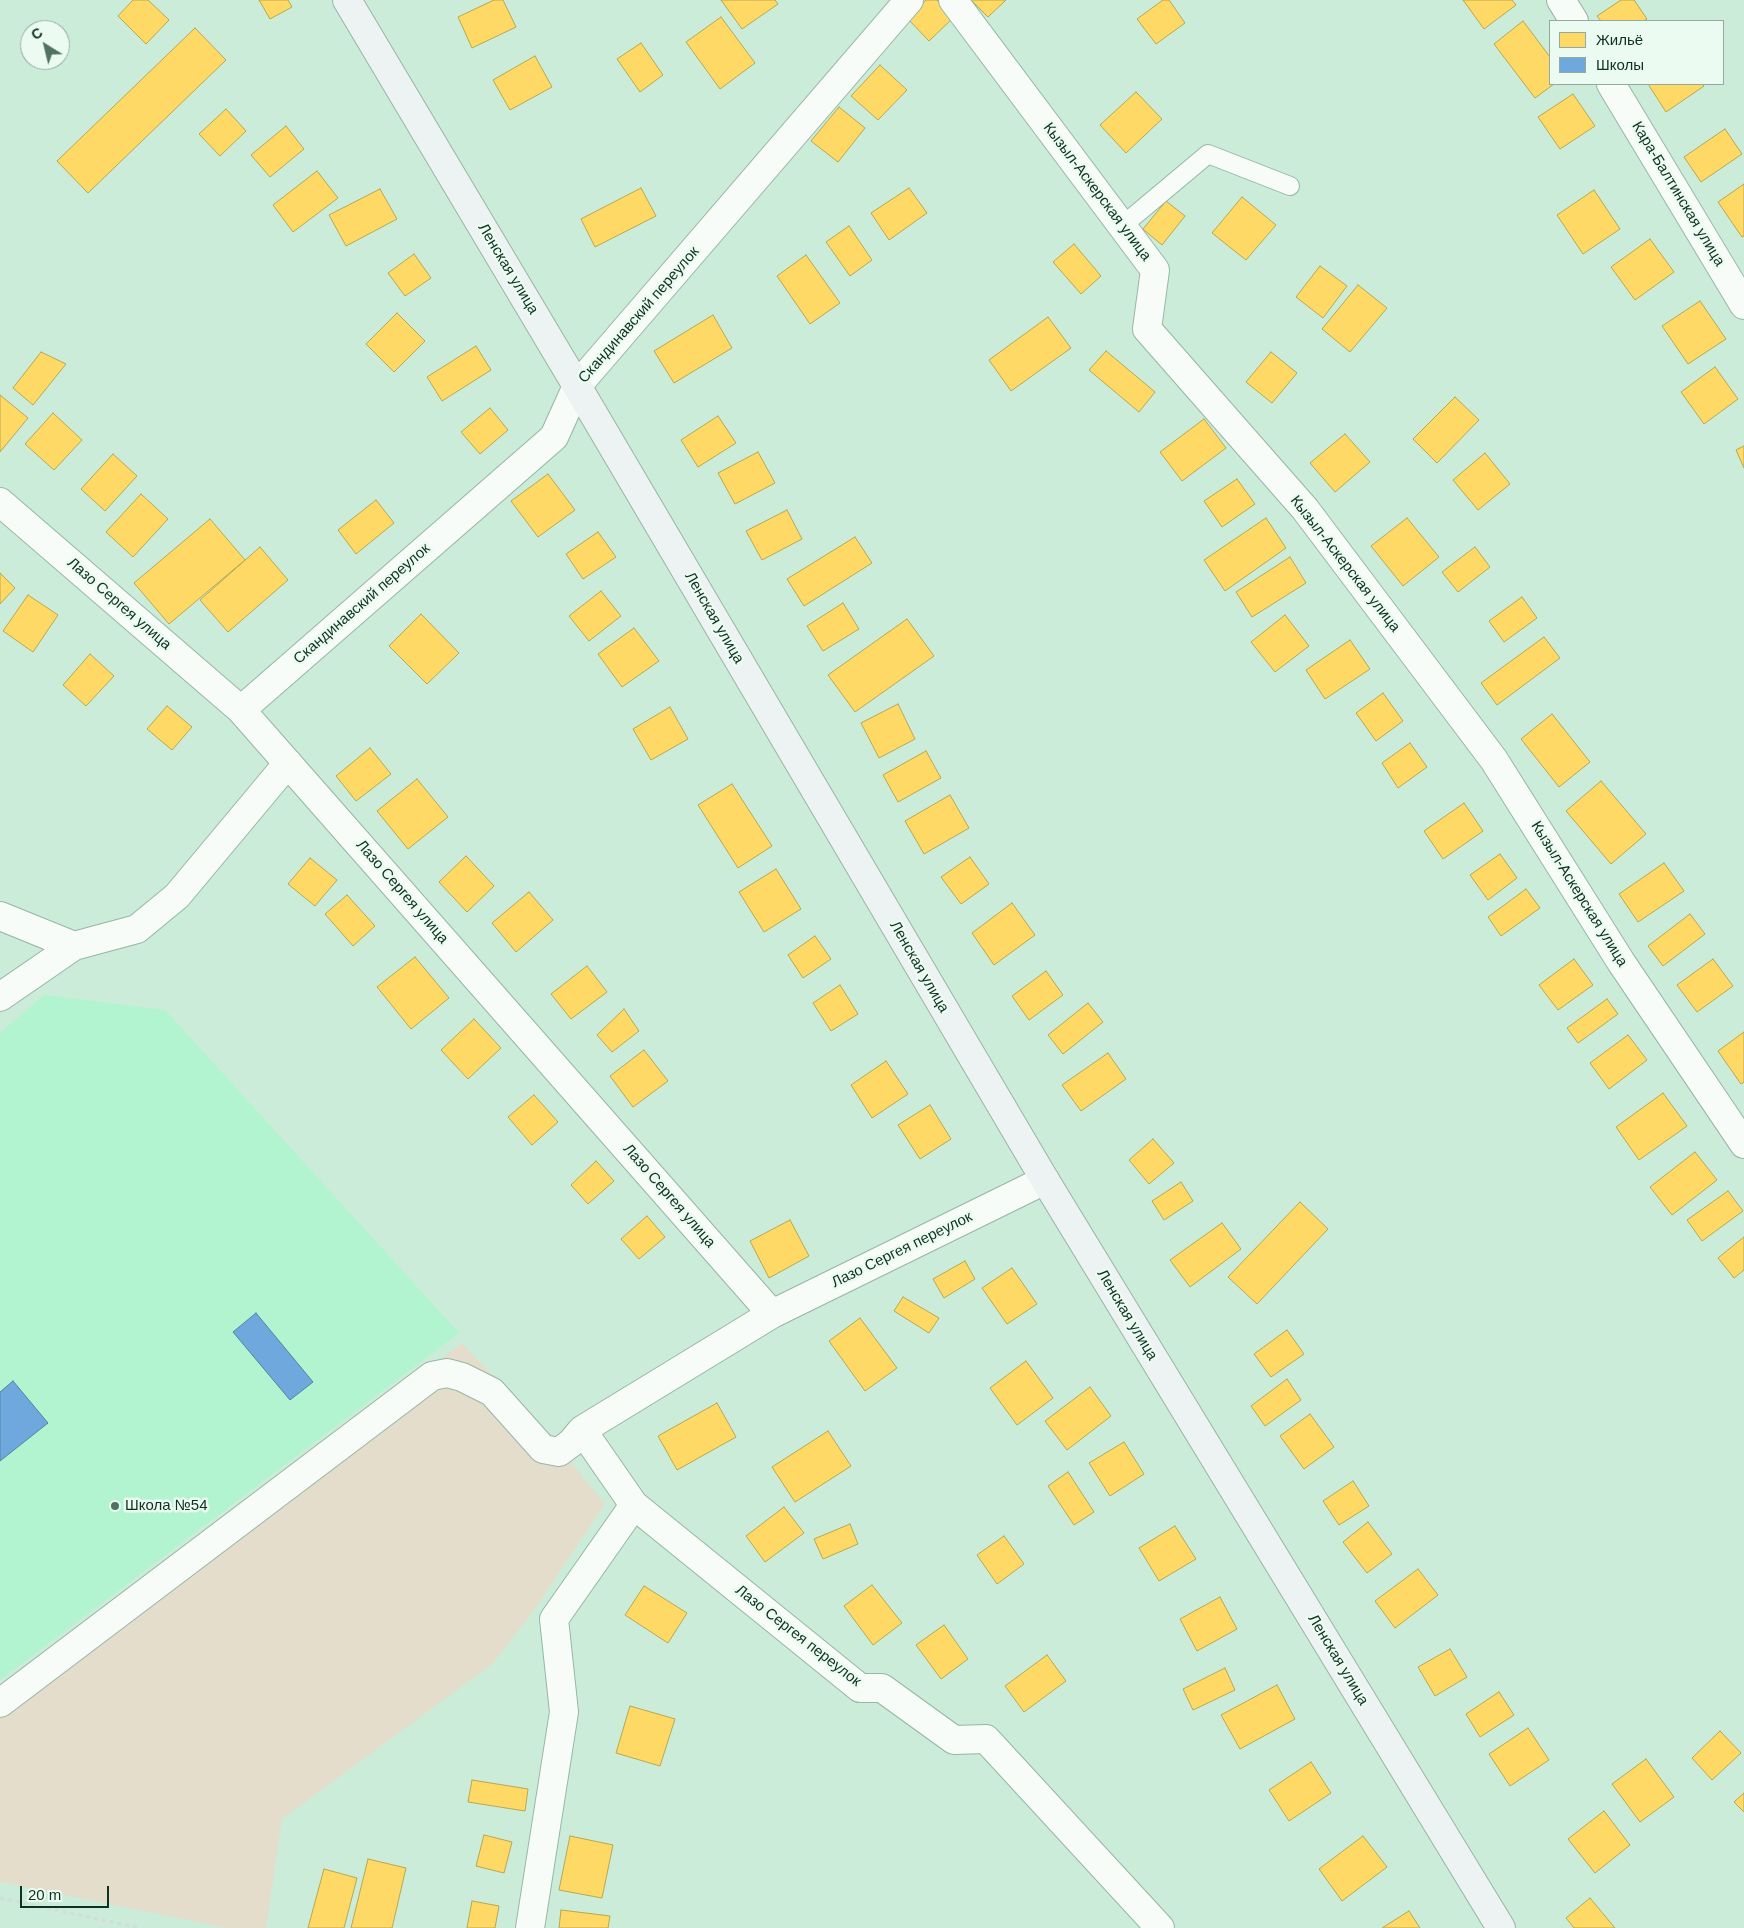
<!DOCTYPE html>
<meta charset="utf-8">
<style>
body{margin:0}
#map{position:relative;width:1744px;height:1928px;overflow:hidden;background:#caecd8;font-family:Arial,sans-serif}
canvas{display:block}
.legend{position:absolute;left:1549px;top:20px;width:175px;height:65px;box-sizing:border-box;background:#ecfbf2;border:1px solid #93aa9e;margin:0;padding:6px 9px;list-style:none;font-size:15px;color:#0e3120}
.legend li{display:flex;align-items:center;gap:10px;height:25px}
.legend b{width:25px;border:1px solid #93aa9e}
.north{position:absolute;left:20px;top:20px;width:50px;height:50px;box-sizing:border-box;background:#ecfbf2;border:1px solid #93aa9e;border-radius:50%;rotate:324deg;font-size:14px;font-weight:700;line-height:20px;text-align:center;color:#0e3120}
.north::after{content:'';display:block;margin:auto;width:18px;height:22px;background:#507260;clip-path:polygon(50% 0,100% 100%,50% 72%,0 100%)}
.scale{position:absolute;left:20px;top:1886px;width:89px;height:22px;box-sizing:border-box;border:2px solid #0e3120;border-top:0;padding-left:6px;font-size:15px;line-height:18px;white-space:nowrap;color:#0e3120;-webkit-text-stroke:4px #ecfbf2;paint-order:stroke}
</style>
<div id="map">
<canvas width="1744" height="1928"></canvas>
<ul class="legend">
<li><b style="height:14px;background:#ffd966"></b>Жильё</li>
<li><b style="height:14px;background:#6fa8dc"></b>Школы</li>
</ul>
<div class="north">С</div>
<div class="scale">20 m</div>
</div>
<script>
const context = document.querySelector('canvas').getContext('2d');
context.lineJoin = 'round';
function fillPath(path, color) { context.fillStyle = color; context.fill(path, 'evenodd'); }
const shape = rows => new Path2D(rows.map(r => 'M' + r).join(''));
function strokePath(path, color, width, dash) { context.strokeStyle = color; context.lineWidth = width; context.lineCap = dash ? 'butt' : 'round'; context.setLineDash(dash || []); context.stroke(path); }
function label(font, color, halo, rows, align = 'center') {
  context.font = font + ' Arial,sans-serif'; context.lineWidth = 5; context.setLineDash([]); context.textBaseline = 'middle'; context.strokeStyle = halo; context.fillStyle = color; for (const [text, x, y, turn = 0] of rows) {
    context.save(); context.translate(x, y); context.rotate((+turn || 0) * Math.PI / 180); context.textAlign = isNaN(turn) ? turn : align; if (halo) context.strokeText(text, 0, 0); context.fillText(text, 0, 0); context.restore();
  }
}
const built = shape([
 [44,995,165,1010,459,1333,0,1680,0,1033]
]);
const green = shape([
 [462,1343,543,1428,605,1504,535,1609,492,1664,282,1819,266,1928,227,1928,0,1882,0,1692]
]);
const homes = shape([
 [133,0,148,0,169,20,146,44,118,16,133,0],
 [259,0,288,0,292,7,270,19,259,0],
 [494,0,503,0,516,27,472,48,458,17,494,0],
 [721,0,775,0,778,4,742,29,721,0],
 [926,0,937,0,954,17,929,41,907,18,926,0],
 [971,0,1006,0,988,17,971,0],
 [1163,0,1169,0,1185,23,1156,44,1137,19,1163,0],
 [1463,0,1512,0,1516,5,1484,29,1463,0],
 [1621,0,1634,0,1647,19,1643,21,1601,21,1597,16,1621,0],
 [721,17,755,63,720,89,686,42,721,17],
 [1523,21,1550,57,1550,84,1554,84,1535,98,1494,44,1523,21],
 [195,28,226,60,88,193,57,161,195,28],
 [641,43,663,75,640,92,617,59,641,43],
 [535,56,552,87,510,110,493,80,535,56],
 [880,65,907,90,878,120,851,96,880,65],
 [1648,84,1702,84,1704,86,1666,112,1648,84],
 [1136,92,1162,119,1126,153,1100,125,1136,92],
 [1573,94,1595,126,1560,149,1538,117,1573,94],
 [839,107,865,128,838,162,811,141,839,107],
 [226,109,246,131,220,156,199,134,226,109],
 [286,126,304,149,270,177,251,155,286,126],
 [1725,129,1742,154,1701,182,1684,157,1725,129],
 [317,171,338,198,293,232,273,205,317,171],
 [1744,184,1744,236,1742,237,1718,202,1744,184],
 [641,188,656,216,595,247,581,219,641,188],
 [909,188,927,213,889,240,871,213,909,188],
 [380,189,397,219,346,246,329,215,380,189],
 [1594,190,1620,229,1583,254,1557,215,1594,190],
 [1242,197,1276,225,1246,260,1212,233,1242,197],
 [1166,201,1185,216,1162,245,1143,229,1166,201],
 [849,226,872,260,850,276,826,242,849,226],
 [1650,239,1674,272,1635,300,1611,267,1650,239],
 [1074,244,1101,276,1081,294,1053,262,1074,244],
 [414,254,431,278,405,296,388,273,414,254],
 [806,255,840,303,810,324,777,276,806,255],
 [1320,266,1347,286,1323,318,1296,297,1320,266],
 [1358,285,1387,308,1350,352,1322,329,1358,285],
 [1700,301,1726,339,1688,364,1662,326,1700,301],
 [397,313,425,341,394,372,366,344,397,313],
 [713,315,732,348,674,383,654,351,713,315],
 [1048,317,1071,348,1011,391,989,360,1048,317],
 [476,346,491,370,442,401,427,377,476,346],
 [1106,351,1155,392,1139,412,1089,370,1106,351],
 [41,352,66,364,33,405,13,388,41,352],
 [1271,352,1297,373,1272,403,1246,382,1271,352],
 [1715,367,1738,399,1704,424,1681,392,1715,367],
 [0,395,28,418,0,452,0,395],
 [1455,397,1479,420,1437,463,1413,439,1455,397],
 [490,408,508,430,480,454,461,432,490,408],
 [53,413,82,440,54,470,25,444,53,413],
 [718,416,736,443,698,467,681,440,718,416],
 [1204,419,1226,448,1182,481,1160,452,1204,419],
 [1345,434,1370,462,1335,492,1310,463,1345,434],
 [1744,446,1744,468,1736,450,1744,446],
 [758,452,775,483,735,504,718,473,758,452],
 [1485,453,1510,484,1478,510,1453,480,1485,453],
 [113,454,137,476,105,511,81,489,113,454],
 [548,474,575,510,538,537,511,501,548,474],
 [1237,479,1255,504,1222,527,1204,501,1237,479],
 [141,494,168,519,133,557,106,532,141,494],
 [376,500,394,523,356,554,338,530,376,500],
 [787,510,802,539,762,560,746,531,787,510],
 [1266,518,1286,548,1225,591,1204,560,1266,518],
 [1407,518,1439,557,1403,586,1371,546,1407,518],
 [210,519,245,560,169,624,134,583,210,519],
 [598,532,616,557,583,579,566,554,598,532],
 [855,537,872,563,804,606,787,579,855,537],
 [260,547,288,580,228,632,200,600,260,547],
 [1475,547,1490,567,1458,592,1442,572,1475,547],
 [1290,557,1306,583,1252,617,1236,592,1290,557],
 [0,573,15,588,0,604,0,573],
 [601,591,621,616,589,641,569,616,601,591],
 [28,595,58,615,33,652,3,631,28,595],
 [1522,597,1537,618,1504,642,1489,621,1522,597],
 [843,603,859,629,823,651,807,626,843,603],
 [421,614,459,653,427,684,389,646,421,614],
 [1285,615,1309,646,1275,672,1251,642,1285,615],
 [907,619,934,656,855,712,828,675,907,619],
 [634,628,659,661,622,687,598,654,634,628],
 [1544,637,1560,658,1497,705,1481,683,1544,637],
 [1350,640,1370,669,1325,699,1306,670,1350,640],
 [90,654,114,676,86,706,63,685,90,654],
 [1383,693,1403,721,1376,741,1356,713,1383,693],
 [898,704,915,739,879,758,861,723,898,704],
 [167,706,192,727,172,750,147,729,167,706],
 [670,707,688,739,651,760,633,729,670,707],
 [1552,714,1590,762,1559,787,1521,739,1552,714],
 [1410,743,1427,767,1398,788,1382,763,1410,743],
 [370,748,391,774,356,801,336,776,370,748],
 [926,751,941,778,898,802,883,775,926,751],
 [417,779,448,817,408,849,377,811,417,779],
 [1601,781,1646,834,1611,864,1566,811,1601,781],
 [732,784,772,846,738,868,698,805,732,784],
 [950,795,969,828,924,854,905,821,950,795],
 [1464,803,1483,831,1443,859,1424,831,1464,803],
 [1500,854,1517,878,1488,900,1470,875,1500,854],
 [466,856,494,886,467,912,439,882,466,856],
 [970,857,989,884,961,904,941,877,970,857],
 [310,858,337,880,315,906,288,884,310,858],
 [1664,863,1684,891,1638,922,1619,894,1664,863],
 [776,869,801,909,764,932,739,892,776,869],
 [1526,889,1540,908,1501,936,1488,917,1526,889],
 [529,892,553,920,516,952,492,923,529,892],
 [347,895,375,926,353,946,325,914,347,895],
 [1012,903,1035,935,994,965,972,933,1012,903],
 [1690,914,1705,934,1663,966,1648,946,1690,914],
 [815,936,831,959,803,978,788,955,815,936],
 [415,957,449,998,411,1029,377,987,415,957],
 [1574,959,1593,985,1558,1010,1539,985,1574,959],
 [1713,959,1733,986,1697,1012,1677,985,1713,959],
 [587,966,607,992,571,1019,551,994,587,966],
 [1046,971,1063,995,1029,1020,1012,996,1046,971],
 [840,985,858,1014,831,1031,813,1003,840,985],
 [1607,999,1618,1014,1578,1043,1567,1028,1607,999],
 [1088,1003,1103,1022,1063,1054,1048,1035,1088,1003],
 [624,1009,639,1031,612,1052,597,1035,624,1009],
 [474,1019,501,1048,468,1079,441,1050,474,1019],
 [1744,1032,1744,1082,1741,1084,1718,1051,1744,1032],
 [1628,1035,1647,1060,1609,1089,1590,1063,1628,1035],
 [644,1050,668,1081,633,1107,610,1076,644,1050],
 [1108,1053,1126,1079,1081,1111,1062,1085,1108,1053],
 [886,1061,908,1094,872,1118,851,1085,886,1061],
 [1663,1093,1687,1126,1639,1160,1616,1127,1663,1093],
 [534,1095,558,1122,532,1145,508,1117,534,1095],
 [930,1105,951,1139,920,1159,898,1125,930,1105],
 [1153,1139,1174,1163,1149,1184,1129,1160,1153,1139],
 [1695,1152,1717,1180,1672,1215,1650,1187,1695,1152],
 [596,1161,614,1181,588,1204,571,1185,596,1161],
 [1181,1182,1193,1201,1164,1220,1152,1201,1181,1182],
 [1728,1191,1743,1211,1702,1241,1687,1220,1728,1191],
 [1300,1202,1328,1229,1257,1304,1228,1277,1300,1202],
 [647,1216,665,1237,639,1259,621,1239,647,1216],
 [790,1220,809,1256,769,1278,750,1241,790,1220],
 [1222,1223,1241,1249,1190,1287,1170,1260,1222,1223],
 [1744,1237,1744,1270,1734,1278,1718,1258,1744,1237],
 [965,1261,975,1279,944,1298,933,1279,965,1261],
 [1012,1268,1037,1304,1007,1324,982,1288,1012,1268],
 [903,1297,939,1318,929,1333,894,1311,903,1297],
 [860,1318,897,1368,865,1391,829,1341,860,1318],
 [1287,1330,1304,1354,1271,1377,1254,1354,1287,1330],
 [1026,1361,1053,1398,1017,1425,990,1388,1026,1361],
 [1287,1379,1301,1400,1265,1426,1251,1406,1287,1379],
 [1090,1387,1111,1416,1067,1450,1045,1421,1090,1387],
 [717,1403,736,1437,677,1470,658,1436,717,1403],
 [1310,1414,1334,1447,1304,1469,1280,1436,1310,1414],
 [828,1431,851,1466,795,1502,772,1467,828,1431],
 [1124,1442,1144,1474,1110,1496,1089,1463,1124,1442],
 [1068,1472,1094,1512,1074,1525,1048,1486,1068,1472],
 [1353,1481,1369,1506,1339,1525,1323,1501,1353,1481],
 [784,1507,804,1533,765,1562,746,1536,784,1507],
 [1368,1522,1392,1554,1367,1573,1343,1542,1368,1522],
 [850,1524,858,1544,823,1559,814,1539,850,1524],
 [1175,1526,1196,1559,1159,1581,1139,1548,1175,1526],
 [1004,1536,1024,1564,997,1584,977,1555,1004,1536],
 [1418,1569,1438,1595,1395,1628,1375,1601,1418,1569],
 [872,1585,902,1623,873,1645,844,1606,872,1585],
 [644,1586,687,1613,668,1643,625,1615,644,1586],
 [1220,1597,1237,1629,1197,1651,1180,1619,1220,1597],
 [944,1625,968,1659,941,1679,916,1645,944,1625],
 [1450,1649,1467,1677,1435,1696,1418,1667,1450,1649],
 [1047,1655,1066,1681,1024,1712,1005,1686,1047,1655],
 [1225,1668,1235,1690,1193,1710,1183,1689,1225,1668],
 [1277,1685,1295,1719,1240,1749,1221,1715,1277,1685],
 [1499,1692,1514,1715,1480,1737,1466,1714,1499,1692],
 [630,1706,675,1719,660,1766,616,1753,630,1706],
 [1528,1728,1549,1760,1510,1786,1489,1754,1528,1728],
 [1720,1731,1741,1753,1712,1780,1692,1758,1720,1731],
 [1646,1759,1674,1797,1640,1822,1612,1784,1646,1759],
 [1311,1762,1331,1793,1289,1821,1269,1790,1311,1762],
 [472,1780,528,1789,525,1811,468,1802,472,1780],
 [1744,1793,1744,1812,1734,1802,1744,1793],
 [1604,1811,1630,1845,1595,1873,1568,1839,1604,1811],
 [484,1835,512,1842,504,1873,476,1866,484,1835],
 [570,1836,613,1845,602,1898,559,1890,570,1836],
 [1363,1836,1387,1867,1342,1901,1319,1869,1363,1836],
 [368,1859,406,1868,392,1928,351,1928,368,1859],
 [324,1869,357,1878,344,1928,308,1928,324,1869],
 [1590,1898,1615,1928,1574,1928,1566,1918,1590,1898],
 [472,1901,499,1906,495,1928,467,1928,472,1901],
 [561,1910,610,1916,608,1928,559,1928,561,1910],
 [1409,1911,1420,1928,1382,1928,1409,1911]
]);
const schools = shape([
 [256,1313,313,1382,290,1400,233,1332,256,1313],
 [13,1381,48,1423,0,1461,0,1392,13,1381]
]);
const path = shape([
 [0,1898,140,1928]
]);
const service = shape([
 [1122,226,1208,154,1290,186]
]);
const minor = shape([
 [953,0,1155,270,1147,329,1305,509,1494,760,1621,962,1744,1144],
 [1561,0,1574,21],
 [1611,84,1744,305],
 [0,502,241,710,772,1314],
 [241,710,554,437,577,386,909,0],
 [0,916,74,946,137,929,177,896,288,763],
 [0,997,74,946],
 [1045,1180,772,1314,582,1430,634,1505,860,1688,882,1688,954,1740,986,1739,1160,1928],
 [0,1703,432,1376,447,1373,462,1377,492,1392,543,1449,559,1452,571,1443,582,1430],
 [530,1928,564,1712,554,1619,634,1505]
]);
const secondary = shape([
 [347,0,577,386,1045,1180,1501,1928]
]);
const markers = [
 [115,1506,5,"#507260"]
];
const streetNames = [
 ["Кызыл-Аскерская улица",1097,192,53],
 ["Кара-Балтинская улица",1678,194,59],
 ["Ленская улица",508,269,59],
 ["Скандинавский переулок",639,315,-49],
 ["Кызыл-Аскерская улица",1345,564,52],
 ["Лазо Сергея улица",119,604,41],
 ["Скандинавский переулок",362,604,-41],
 ["Ленская улица",714,618,60],
 ["Лазо Сергея улица",402,892,49],
 ["Кызыл-Аскерская улица",1579,894,58],
 ["Ленская улица",919,967,60],
 ["Лазо Сергея улица",669,1196,49],
 ["Лазо Сергея переулок",902,1250,-26],
 ["Ленская улица",1127,1315,59],
 ["Лазо Сергея переулок",798,1636,38],
 ["Ленская улица",1338,1660,59]
];
const poiNames = [
 ["Школа №54",125,1506]
];
fillPath(built, '#b2f4cf');
fillPath(green, '#e4ddcc');
fillPath(homes, '#ffd966');
strokePath(homes, '#b7a751', 1);
fillPath(schools, '#6fa8dc');
strokePath(schools, '#5284a4', 1);
strokePath(service, '#97b6a4', 20);
strokePath(minor, '#97b6a4', 30);
strokePath(secondary, '#97b6a4', 30);
strokePath(path, '#d2ddd6', 3, [4, 4]);
strokePath(service, '#f7fcf9', 18);
strokePath(minor, '#f7fcf9', 28);
strokePath(secondary, '#edf2f2', 28);
for (const [x, y, r, color] of markers) { const dot = new Path2D(); dot.arc(x, y, r, 0, 2 * Math.PI); context.fillStyle = color; context.fill(dot); strokePath(dot, '#ecfbf2', 2); }
label('15px', '#0e3120', '#ecfbf2', streetNames);
label('15px', '#0e3120', '#ecfbf2', poiNames, 'left');
</script>
